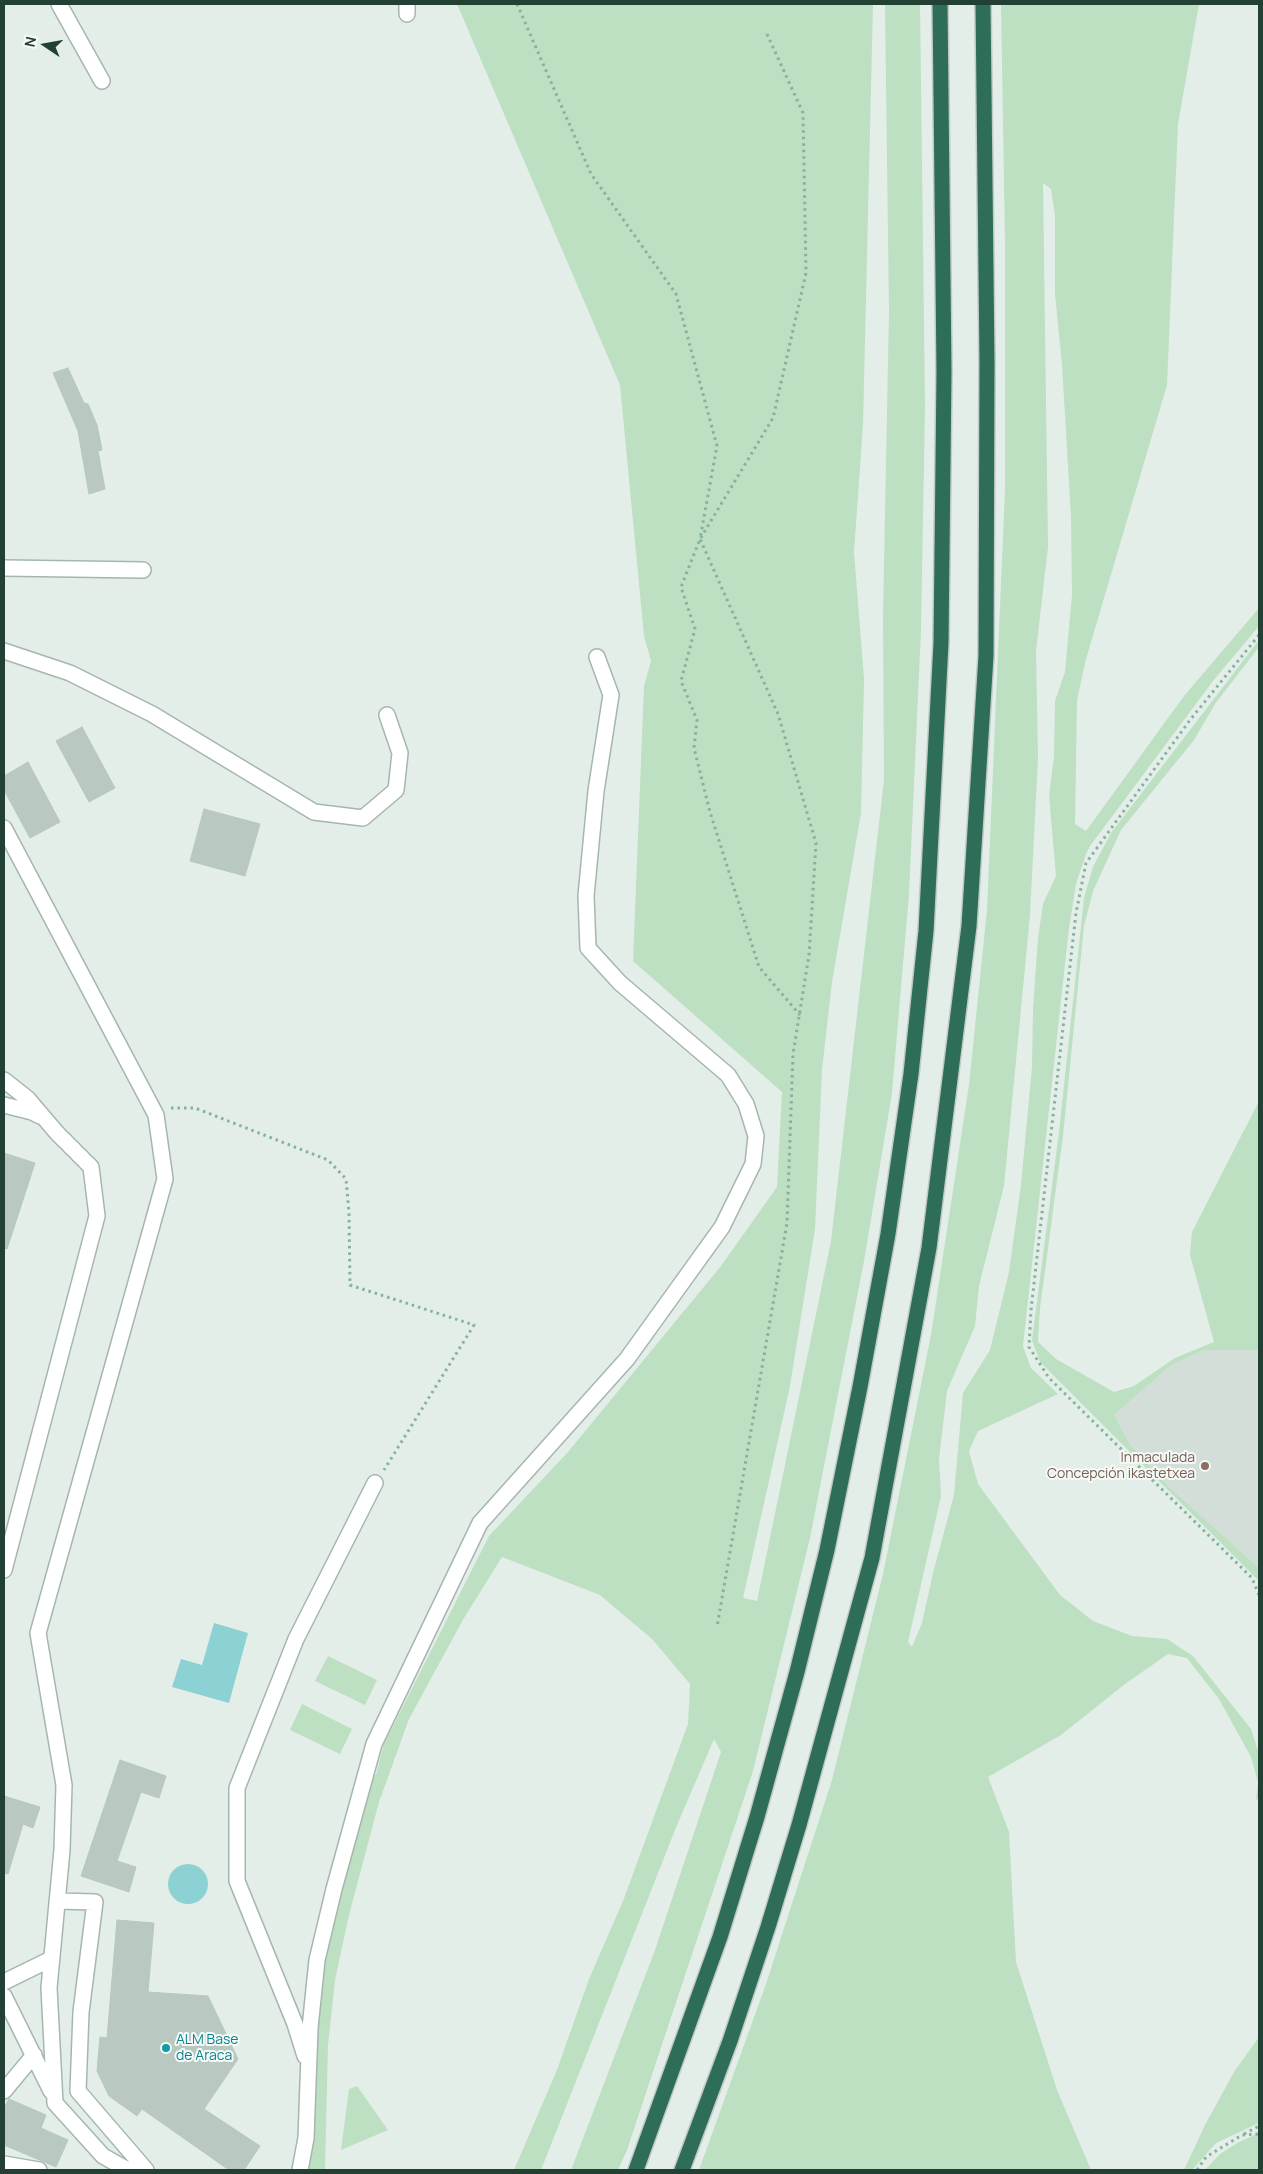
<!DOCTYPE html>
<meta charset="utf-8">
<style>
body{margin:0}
#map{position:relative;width:1263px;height:2174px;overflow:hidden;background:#e4eee8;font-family:Manrope,sans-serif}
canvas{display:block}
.frame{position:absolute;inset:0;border:5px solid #234035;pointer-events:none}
.north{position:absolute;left:20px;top:20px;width:50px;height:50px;-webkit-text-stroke:4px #f5faf7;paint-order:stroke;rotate:282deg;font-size:14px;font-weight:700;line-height:20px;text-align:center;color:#234035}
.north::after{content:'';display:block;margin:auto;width:18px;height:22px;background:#234035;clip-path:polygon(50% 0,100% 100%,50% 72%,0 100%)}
</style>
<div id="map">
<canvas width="1263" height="2174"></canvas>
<div class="frame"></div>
<div class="north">N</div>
</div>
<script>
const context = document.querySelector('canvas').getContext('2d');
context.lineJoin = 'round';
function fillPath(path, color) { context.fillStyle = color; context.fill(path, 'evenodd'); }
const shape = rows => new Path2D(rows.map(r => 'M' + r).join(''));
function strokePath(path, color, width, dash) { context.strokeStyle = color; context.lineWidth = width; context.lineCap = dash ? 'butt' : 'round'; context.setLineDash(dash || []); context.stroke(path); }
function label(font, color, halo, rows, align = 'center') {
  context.font = font + ' Manrope,sans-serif'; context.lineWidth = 4; context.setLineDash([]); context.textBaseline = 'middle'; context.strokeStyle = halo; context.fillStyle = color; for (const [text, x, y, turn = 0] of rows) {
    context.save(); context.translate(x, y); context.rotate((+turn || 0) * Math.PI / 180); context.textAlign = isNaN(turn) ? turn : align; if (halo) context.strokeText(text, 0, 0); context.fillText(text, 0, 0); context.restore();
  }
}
const built = shape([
 [1204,1350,1259,1350,1259,1568,1169,1487,1131,1446,1114,1415,1171,1365]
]);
const green = shape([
 [457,4,873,4,863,425,854,552,864,679,861,813,832,982,822,1070,815,1229,790,1386,743,1598,757,1601,831,1241,884,780,883,616,889,312,885,4,920,4,925,406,921,630,909,894,892,1093,864,1261,810,1538,753,1771,627,2150,618,2170,571,2170,655,1950,721,1752,714,1739,677,1825,541,2170,514,2170,557,2070,589,1979,623,1901,688,1724,690,1684,652,1639,600,1595,502,1557,464,1618,409,1719,379,1802,349,1915,335,1980,328,2045,325,2170,308,2170,317,2002,325,1941,369,1775,376,1775,384,1744,489,1536,568,1452,721,1266,777,1187,782,1092,633,961,644,686,651,661,644,636,620,385],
 [1001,4,1199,4,1178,124,1167,385,1086,659,1077,700,1075,824,1086,831,1184,696,1259,608,1259,626,1213,681,1090,846,1086,854,1076,884,1069,928,1023,1346,1031,1368,1058,1394,978,1431,969,1451,978,1484,1060,1595,1093,1621,1132,1636,1167,1639,1193,1656,1251,1729,1259,1754,1259,1798,1256,1800,1258,1782,1251,1757,1219,1699,1187,1658,1168,1654,1125,1684,1061,1735,988,1777,1009,1832,1016,1962,1057,2090,1091,2170,699,2170,766,1984,832,1780,883,1574,931,1335,969,1085,987,910,1005,490,1005,241],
 [1043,183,1051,189,1055,216,1055,294,1062,365,1071,516,1072,595,1065,672,1055,701,1054,756,1049,796,1056,876,1043,904,1038,938,1033,1009,1032,1067,1021,1185,1009,1272,990,1350,963,1393,954,1495,933,1573,922,1623,912,1647,908,1642,941,1496,939,1459,947,1391,975,1326,979,1286,1004,1186,1030,915,1038,758,1036,651,1048,547],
 [1259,640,1259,647,1215,704,1194,740,1121,830,1093,891,1084,926,1063,1136,1040,1308,1038,1342,1056,1359,1114,1392,1134,1386,1175,1358,1214,1342,1190,1255,1192,1232,1259,1101,1259,1350,1204,1350,1171,1365,1114,1415,1131,1446,1169,1487,1259,1568,1259,1581,1040,1362,1032,1340,1059,1132,1084,898,1093,867,1111,833],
 [328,1656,377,1680,365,1705,315,1681],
 [302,1704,352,1729,340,1754,290,1730],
 [1259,2037,1259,2123,1216,2143,1192,2170,1184,2170,1205,2125,1234,2072],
 [357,2086,388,2130,341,2150,349,2089],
 [1259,2133,1259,2170,1205,2170,1220,2154,1239,2142]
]);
const water = shape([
 [214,1623,248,1633,229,1703,172,1687,181,1659,202,1665],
 '168 1884a20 20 0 1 1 40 0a20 20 0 1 1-40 0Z'
]);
const building = shape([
 [68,368,84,403,88,404,97,425,102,450,98,451,105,489,89,494,78,431,53,373,68,368],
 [82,727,115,788,89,802,56,741,82,727],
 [28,762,60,822,30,838,4,790,4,776,28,762],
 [204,809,260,824,245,876,190,861,204,809],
 [4,1153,35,1163,7,1249,4,1248,4,1153],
 [120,1760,166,1776,159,1798,141,1792,117,1861,136,1867,129,1892,81,1876,120,1760],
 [4,1796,40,1807,33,1828,23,1824,8,1874,4,1873,4,1796],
 [117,1920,154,1923,148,1992,208,1996,238,2059,204,2109,260,2146,244,2170,229,2170,142,2109,137,2116,109,2096,97,2071,100,2037,107,2038,117,1920],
 [9,2099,46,2115,41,2128,68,2140,56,2167,4,2145,4,2108,9,2099]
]);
const path = shape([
 [517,4,591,174,676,294,717,446,700,539,778,714,816,843,809,955,793,1054,787,1223,717,1627],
 [767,34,803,113,806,273,773,418,700,539,681,587,695,629,681,681,697,720,694,748,710,812,759,967,800,1015],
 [1259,635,1190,720,1086,863,1076,913,1031,1310,1029,1347,1049,1378,1252,1578,1259,1595],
 [171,1108,195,1108,328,1160,346,1179,349,1213,350,1285,474,1325,384,1470],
 [1244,2134,1259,2126],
 [1197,2170,1206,2157,1242,2135,1259,2134]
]);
const minor = shape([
 [59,4,102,81],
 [407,14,407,4],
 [4,568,143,570],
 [4,651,70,673,152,714,314,812,363,818,396,790,400,753,387,715],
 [4,828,156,1115,165,1179,38,1633,64,1785,62,1850,49,1988,55,2103,103,2156,128,2170],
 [4,1080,28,1099,57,1133,91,1167,97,1216,4,1570],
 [4,1105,32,1112,40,1116],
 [57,1901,95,1902,81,2012,78,2091,146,2170],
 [4,1982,51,1959],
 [4,1996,51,2091],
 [305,2056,295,2024,237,1881,237,1788,296,1639,375,1483],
 [4,2091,34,2055],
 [4,2164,39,2170],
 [300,2170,306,2138,310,2028,317,1960,334,1889,374,1744,480,1523,627,1359,722,1227,753,1164,756,1136,746,1104,728,1075,620,983,588,948,586,896,596,791,611,695,597,657]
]);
const highway = shape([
 [636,2170,720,1937,757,1817,797,1672,827,1550,860,1387,888,1234,911,1074,926,931,941,643,944,372,940,4],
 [682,2170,730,2041,768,1927,799,1825,872,1558,929,1248,969,926,986,656,987,362,983,4]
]);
const markers = [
 [1205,1466,5,"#8d6e63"],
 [166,2048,5,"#0f9aa8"]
];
const educationNames = [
 ["Inmaculada",1195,1458],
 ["Concepción ikastetxea",1195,1474]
];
const cultureNames = [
 ["ALM Base",176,2040],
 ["de Araca",176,2056]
];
fillPath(built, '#d2ded7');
fillPath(green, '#bddfc2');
fillPath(water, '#8cd1d3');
fillPath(building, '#b9c9c1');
strokePath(building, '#b6c8be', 1);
strokePath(minor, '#a6b6af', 18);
strokePath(highway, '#c1cac6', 18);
strokePath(path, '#84b29e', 3, [2.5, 4]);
strokePath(minor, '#fff', 15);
strokePath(highway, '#2e6d58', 15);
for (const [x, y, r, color] of markers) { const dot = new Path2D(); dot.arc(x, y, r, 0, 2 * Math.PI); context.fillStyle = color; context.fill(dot); strokePath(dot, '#f5faf7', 2); }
label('14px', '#785e54', '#f5faf7', educationNames, 'right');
label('14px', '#0d838f', '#f5faf7', cultureNames, 'left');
</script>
